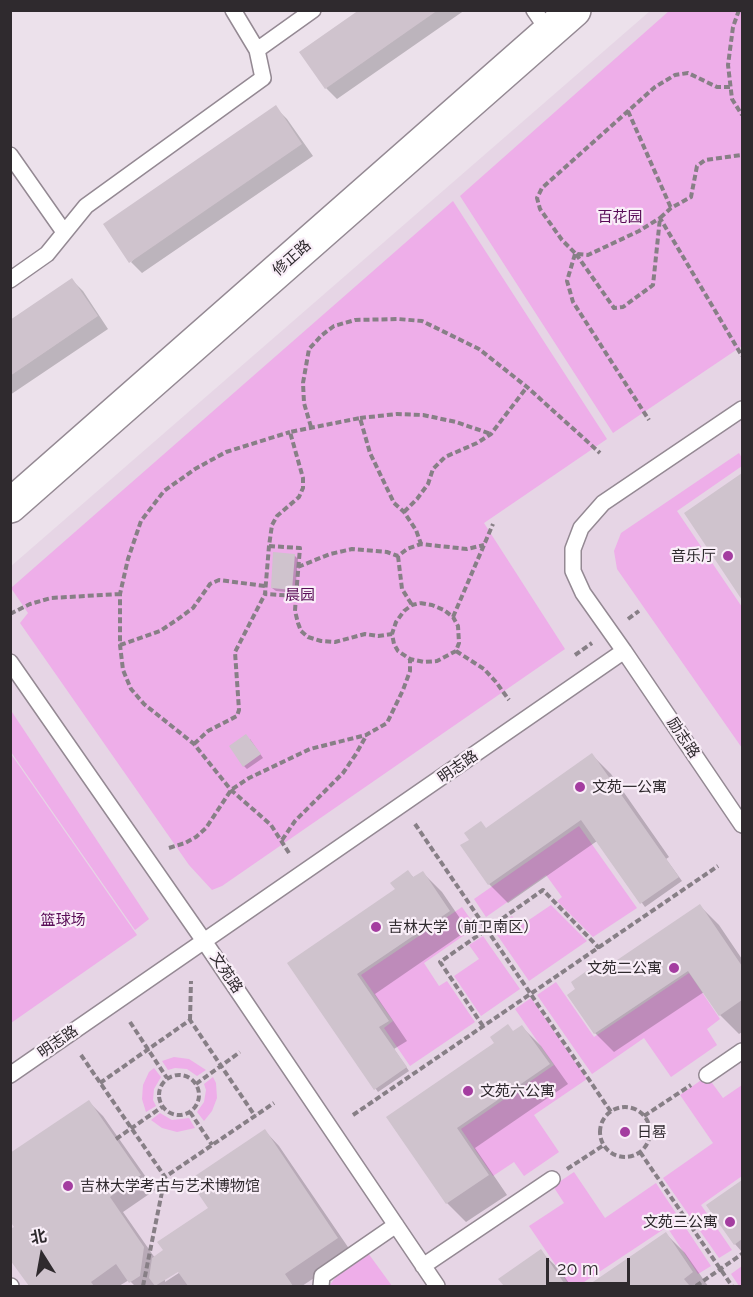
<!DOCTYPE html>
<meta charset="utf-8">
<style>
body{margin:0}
#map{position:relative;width:753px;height:1297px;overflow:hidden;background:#ece1eb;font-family:Raleway,"Noto Sans SC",sans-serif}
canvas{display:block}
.frame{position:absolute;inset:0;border:12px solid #2f2a2e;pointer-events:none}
.north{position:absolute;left:12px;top:1225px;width:60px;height:60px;-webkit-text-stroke:4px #f9eef8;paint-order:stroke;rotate:349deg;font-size:16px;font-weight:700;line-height:24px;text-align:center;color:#2f2a2e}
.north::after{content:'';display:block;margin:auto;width:21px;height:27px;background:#2f2a2e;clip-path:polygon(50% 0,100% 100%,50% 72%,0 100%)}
.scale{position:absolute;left:546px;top:1258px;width:84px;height:27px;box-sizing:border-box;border:3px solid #2f2a2e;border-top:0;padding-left:8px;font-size:18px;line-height:21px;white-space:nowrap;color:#2f2a2e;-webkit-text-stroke:4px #f9eef8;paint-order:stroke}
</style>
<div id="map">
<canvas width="753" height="1297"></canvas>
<div class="frame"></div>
<div class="north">北</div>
<div class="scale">20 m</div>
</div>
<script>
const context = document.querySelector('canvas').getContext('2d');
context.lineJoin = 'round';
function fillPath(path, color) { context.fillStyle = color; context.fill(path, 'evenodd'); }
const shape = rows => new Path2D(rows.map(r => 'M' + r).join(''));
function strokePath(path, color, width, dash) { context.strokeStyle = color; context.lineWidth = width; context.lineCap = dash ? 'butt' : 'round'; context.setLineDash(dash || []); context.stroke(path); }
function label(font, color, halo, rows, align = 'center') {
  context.font = font + ' Raleway,"Noto Sans SC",sans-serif'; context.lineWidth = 4.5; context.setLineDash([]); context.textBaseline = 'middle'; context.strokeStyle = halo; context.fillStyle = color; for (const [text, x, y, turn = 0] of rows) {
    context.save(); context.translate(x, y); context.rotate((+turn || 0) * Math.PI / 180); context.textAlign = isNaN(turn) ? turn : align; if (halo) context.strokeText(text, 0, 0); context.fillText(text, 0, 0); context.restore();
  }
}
const built = shape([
 [650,11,742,11,742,1286,11,1286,10,567]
]);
const green = shape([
 [669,11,742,11,742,346,613,433,460,196],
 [453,201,607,439,484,523,565,649,222,886,212,890,189,865,20,623,28,613,11,588],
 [739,453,742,458,742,466,677,511,742,607,742,748,617,569,614,551,621,533],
 [10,709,149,919,135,930,11,752],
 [11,754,137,935,11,1023],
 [579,826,637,908,593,937,557,901,562,897,546,875,486,917,474,899],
 [551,905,587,941,529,981,493,929,512,916,520,926],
 [462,907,476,927,424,963,439,986,447,981,475,1022,410,1066,384,1028,393,1021,361,975],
 [483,936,520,989,481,1016,454,976,479,959,469,945],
 [689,973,720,1019,707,1029,717,1045,671,1077,644,1038,592,1074,537,995,556,982,594,1037],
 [531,998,587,1079,534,1115,559,1152,524,1176,514,1162,493,1176,461,1129,554,1065,515,1009],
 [174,1057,189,1059,206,1070,197,1076,187,1069,175,1068,168,1070,162,1061],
 [154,1068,161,1077,154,1089,153,1100,156,1106,146,1112,142,1099,143,1085,149,1072],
 [707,1076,723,1098,742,1085,742,1176,701,1205,732,1250,719,1258,663,1178,713,1143,680,1095],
 [213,1077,216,1083,217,1098,212,1111,204,1121,197,1112,204,1102,206,1090,204,1084],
 [160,1113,172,1120,189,1118,195,1128,177,1132,162,1128,151,1120],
 [574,1172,605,1218,656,1183,711,1266,698,1274,667,1227,578,1286,570,1286,529,1226,564,1203,553,1186],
 [368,1253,392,1286,329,1286,338,1274],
 [742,1266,742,1286,739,1286,731,1274]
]);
const shadow = shape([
 [362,10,465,10,337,99,326,88],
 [275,107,287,119,313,156,142,273,131,262],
 [72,280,83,291,108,329,10,395,10,322],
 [742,475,742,595,686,513],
 [294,555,298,559,295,593,276,591,272,588],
 [250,739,263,758,247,769,244,766],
 [592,755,611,774,669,857,666,859,682,881,645,907,597,841,508,903,489,884,486,829],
 [408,872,414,878,423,873,442,892,468,930,375,994,407,1041,394,1049,409,1071,378,1092,289,964,397,889],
 [700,906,719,925,742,959,742,1032,739,1034,720,1015,704,992,614,1052,595,1033,569,995,577,989,588,972,594,978],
 [522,1027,541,1046,568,1084,475,1148,507,1195,466,1222,447,1203,388,1118],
 [89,1102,103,1116,155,1190,123,1212,155,1258,210,1209,265,1131,279,1146,352,1253,302,1286,156,1286,155,1285,154,1286,135,1286,129,1280,119,1286,31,1286,10,1257,16,1227],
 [184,1267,185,1269,165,1282,165,1279],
 [742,1182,742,1252,735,1244,708,1206],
 [666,1234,685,1253,708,1286,589,1286],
 [540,1251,560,1270,571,1286,505,1286,500,1279]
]);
const building = shape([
 [359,10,438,10,325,89,299,52],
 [276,105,302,144,129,263,103,224],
 [72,278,98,316,10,376,10,320],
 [742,473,742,600,684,513],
 [273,552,295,554,292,590,271,588],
 [246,734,261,754,243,767,229,746],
 [592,753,679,877,640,904,581,820,488,885,460,845,469,840,464,833,481,821,486,828],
 [408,870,413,877,423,871,450,911,357,974,389,1021,379,1027,407,1067,374,1090,287,963,395,889,390,883],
 [700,904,742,966,742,1000,719,1016,688,971,594,1034,567,995,575,989,571,982,588,970,592,977],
 [508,1024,513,1031,522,1025,550,1064,457,1128,489,1175,446,1204,386,1117,494,1043,490,1037],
 [89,1100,141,1175,110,1197,144,1247,140,1276,129,1283,116,1264,91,1282,94,1286,29,1286,10,1260,10,1229,14,1227,10,1221,10,1153],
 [265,1129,338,1238,285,1274,293,1286,188,1286,178,1272,155,1286,149,1278,152,1258,163,1250,157,1242,208,1208,189,1180],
 [742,1180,742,1239,734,1245,706,1205],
 [666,1232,693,1272,684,1279,689,1285,687,1286,587,1286],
 [541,1249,566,1286,504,1286,498,1279]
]);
const path = shape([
 [739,10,733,27,728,65,732,99,742,115],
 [730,87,717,87,688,73,675,75,655,87,542,188,537,198,540,209,562,240,576,254,588,255,639,231,660,218,742,356],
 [628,111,671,208],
 [575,254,567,281,573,302,649,420],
 [576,254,614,308,623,307,653,285,660,218,671,208,691,197,697,166,705,160,742,155],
 [360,418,397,414,423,415,456,422,491,434],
 [311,427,304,403,303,383,309,349,322,335,334,326,355,320,398,319,422,321,479,349,527,387,600,453],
 [404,512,417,499,428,484,433,469,445,457,477,443,491,434,527,387],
 [269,546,300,548,296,596,265,594,269,546,272,525,277,516,299,497,303,488,303,478,290,432,360,418,370,453,394,503,404,512,416,530,421,544],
 [398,556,402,589,412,605],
 [298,567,330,554,352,549,387,552,398,556,407,549,421,544,467,549,484,545],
 [296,596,295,611,298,623,301,631,308,637,321,641,335,642,365,634,378,636,392,634],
 [420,603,432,605,444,610,453,617,458,626,459,643,456,651,437,661,424,662,410,659,398,651,394,644,392,634,396,622,404,611,412,605,420,603],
 [10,614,30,604,51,598,120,594],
 [453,617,493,524],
 [628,619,639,611],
 [120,645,160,631,178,619,193,608,210,584,219,580,265,586],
 [456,651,484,669,496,682,509,700],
 [575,655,592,643],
 [194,744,208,731,237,716,239,710,235,652,265,594],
 [415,824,611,1112],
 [282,840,295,821,343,773,356,754,366,736],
 [169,848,185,843,196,837,206,828,231,790,249,778,310,749,366,735,387,723,403,690,410,671,410,659],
 [289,853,271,825,231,790,194,744,144,704,131,689,123,670,120,645,120,594,128,559,141,521,164,491,195,469,226,452,290,432],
 [190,1020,191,981],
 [130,1022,167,1078],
 [483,1026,440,962,543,890,599,948],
 [81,1055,165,1177,274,1103],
 '159 1095a20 20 0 1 1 40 0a20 20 0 1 1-40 0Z',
 [100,1083,190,1020,255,1116],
 [196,1084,240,1052],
 '600 1132a25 25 0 1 1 50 0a25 25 0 1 1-50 0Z',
 [190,1112,212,1145],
 [353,1115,718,866],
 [644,1116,691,1085],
 [116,1139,162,1107],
 [640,1152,732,1286],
 [567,1169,604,1145],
 [143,1286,165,1177],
 [696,1286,742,1254]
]);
const lane = shape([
 [233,10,257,50],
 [534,10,549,32],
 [10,155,64,232],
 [10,280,47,254,86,206,263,78,257,50,313,10],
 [624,651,742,825],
 [10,662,204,941,437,1286],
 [10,1075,624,651,583,593,573,571,573,549,581,528,603,503,742,409],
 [707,1075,742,1051],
 [423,1266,552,1179],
 [10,1286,11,1286],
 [321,1286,322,1276,396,1225]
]);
const secondary = shape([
 [10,506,574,10]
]);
const markers = [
 [728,556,6,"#a43da0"],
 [580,787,6,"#a43da0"],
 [376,927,6,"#a43da0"],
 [674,968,6,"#a43da0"],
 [468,1091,6,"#a43da0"],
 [625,1132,6,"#a43da0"],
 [68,1186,6,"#a43da0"],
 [730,1222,6,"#a43da0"]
];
const parkNames = [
 ["百花园",620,217],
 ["晨园",300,595],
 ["篮球场",63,920]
];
const streetNames = [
 ["修正路",292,258,-41],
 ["励志路",683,738,56],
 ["明志路",458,767,-35],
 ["文苑路",226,973,56],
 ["明志路",58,1042,-35]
];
const poiNames = [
 ["音乐厅",716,556,"right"],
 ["文苑一公寓",592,787],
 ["吉林大学（前卫南区）",388,927],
 ["文苑二公寓",662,968,"right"],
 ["文苑六公寓",480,1091],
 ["日晷",637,1132],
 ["吉林大学考古与艺术博物馆",80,1186],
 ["文苑三公寓",718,1222,"right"]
];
fillPath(built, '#e6d5e5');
fillPath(green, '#eeaee9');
fillPath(shadow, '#0003');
fillPath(building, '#cfc3cd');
strokePath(lane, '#948993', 18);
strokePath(secondary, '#948993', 36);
strokePath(path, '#877f86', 4, [6, 3]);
strokePath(lane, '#fff', 15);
strokePath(secondary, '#fff', 33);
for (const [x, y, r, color] of markers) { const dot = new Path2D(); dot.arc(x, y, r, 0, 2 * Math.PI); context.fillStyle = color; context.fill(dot); strokePath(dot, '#f9eef8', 2); }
label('15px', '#590c57', '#f9eef8', parkNames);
label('15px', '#2f2a2e', '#f9eef8', streetNames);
label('15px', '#2f2a2e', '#f9eef8', poiNames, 'left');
</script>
